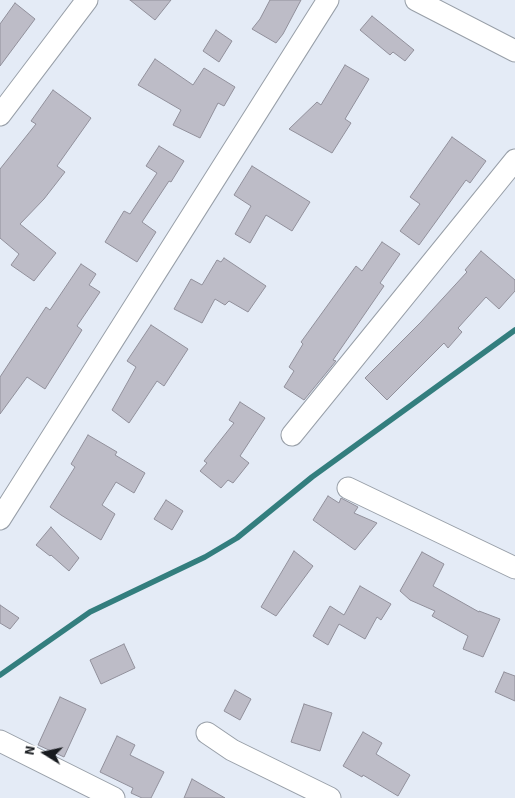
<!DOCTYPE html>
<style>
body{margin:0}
#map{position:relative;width:515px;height:798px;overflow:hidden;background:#e4ebf6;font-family:"Source Sans 3",sans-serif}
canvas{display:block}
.north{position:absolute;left:20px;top:728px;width:50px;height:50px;-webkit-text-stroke:4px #fff;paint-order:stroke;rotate:280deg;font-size:14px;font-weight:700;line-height:20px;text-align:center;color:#181b1f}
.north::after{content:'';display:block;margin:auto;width:18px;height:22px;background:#181b1f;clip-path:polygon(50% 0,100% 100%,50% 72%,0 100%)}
</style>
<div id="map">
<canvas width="515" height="798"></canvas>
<div class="north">N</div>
</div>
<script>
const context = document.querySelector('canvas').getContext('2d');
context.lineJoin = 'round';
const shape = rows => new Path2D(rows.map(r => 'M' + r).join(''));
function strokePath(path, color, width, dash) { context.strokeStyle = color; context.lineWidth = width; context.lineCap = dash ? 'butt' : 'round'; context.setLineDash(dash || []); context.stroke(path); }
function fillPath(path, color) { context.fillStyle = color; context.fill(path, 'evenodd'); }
const stream = shape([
 [0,675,90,612,205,557,237,538,312,477,515,330]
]);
const building = shape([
 [130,0,171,0,155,20,130,0],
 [270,0,301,0,283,34,276,43,252,29,260,19,270,0],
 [15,3,35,19,0,66,0,24,15,3],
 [372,16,414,50,405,61,393,52,390,55,360,30,372,16],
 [216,30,232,41,219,62,203,51,216,30],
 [155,59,193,85,204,68,235,87,224,106,218,103,200,138,173,125,181,110,138,85,155,59],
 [345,65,369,79,345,119,351,123,332,153,289,129,317,102,321,105,345,65],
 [53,90,91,118,57,166,65,172,44,199,20,224,56,253,34,281,11,265,19,254,0,238,0,169,36,124,31,121,53,90],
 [452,137,486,161,470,183,466,180,419,245,400,231,420,204,410,197,452,137],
 [159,146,184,161,171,182,169,181,142,222,156,232,137,262,105,242,124,211,130,214,157,173,146,166,159,146],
 [252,166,310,202,292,231,266,215,250,243,235,234,251,206,234,195,252,166],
 [382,242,400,254,380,283,384,286,333,360,336,361,304,400,284,387,294,371,289,367,303,344,301,342,356,266,362,271,382,242],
 [481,251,515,280,515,291,499,309,486,297,458,328,462,332,448,348,444,343,387,400,365,378,421,322,467,272,465,270,481,251],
 [224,258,266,286,248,312,229,301,225,305,215,299,202,323,174,309,191,279,202,285,217,260,221,262,224,258],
 [81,264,96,274,89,285,100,292,77,326,82,330,45,389,27,377,0,414,0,377,46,307,50,310,81,264],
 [151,325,188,349,164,386,157,381,129,423,112,410,136,367,127,361,151,325],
 [240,402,265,418,240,456,249,463,233,483,228,480,221,488,200,471,207,463,204,461,234,423,229,420,240,402],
 [88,435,117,452,115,455,145,473,134,493,116,482,102,505,115,514,101,540,61,515,50,507,75,467,71,464,88,435],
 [328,496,339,503,341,498,358,507,354,513,377,523,355,550,313,520,328,496],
 [166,500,183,511,172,530,154,519,166,500],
 [51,527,79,558,69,571,51,555,50,556,36,545,51,527],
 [294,551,313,566,276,616,261,607,294,551],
 [422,552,444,564,433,586,479,612,479,611,500,619,483,657,463,649,468,636,432,616,435,611,410,600,400,591,422,552],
 [360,586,391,604,381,620,377,617,365,639,339,624,328,645,313,636,330,606,344,615,360,586],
 [0,605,19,618,10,629,0,623,0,605],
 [124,644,135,668,101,684,90,660,124,644],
 [504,672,515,676,515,701,495,692,504,672],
 [235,690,251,699,240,720,224,711,235,690],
 [60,697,86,709,64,757,38,745,60,697],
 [304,704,332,713,320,751,291,742,304,704],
 [363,732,382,743,376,754,410,775,398,796,363,775,362,777,343,766,363,732],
 [117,736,135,745,130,755,164,772,151,798,142,798,131,793,133,788,100,772,117,736],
 [192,779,225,798,184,798,192,779]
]);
const minor = shape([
 [416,0,515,51],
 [0,115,87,0],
 [292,435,515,160],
 [348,488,515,568],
 [0,519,328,0],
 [207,733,232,750,330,798],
 [0,741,114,798]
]);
strokePath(stream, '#337e7e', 5.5);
fillPath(building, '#bdbcc7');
strokePath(building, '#91909b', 1);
strokePath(minor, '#989fa8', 23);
strokePath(minor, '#fff', 21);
</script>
